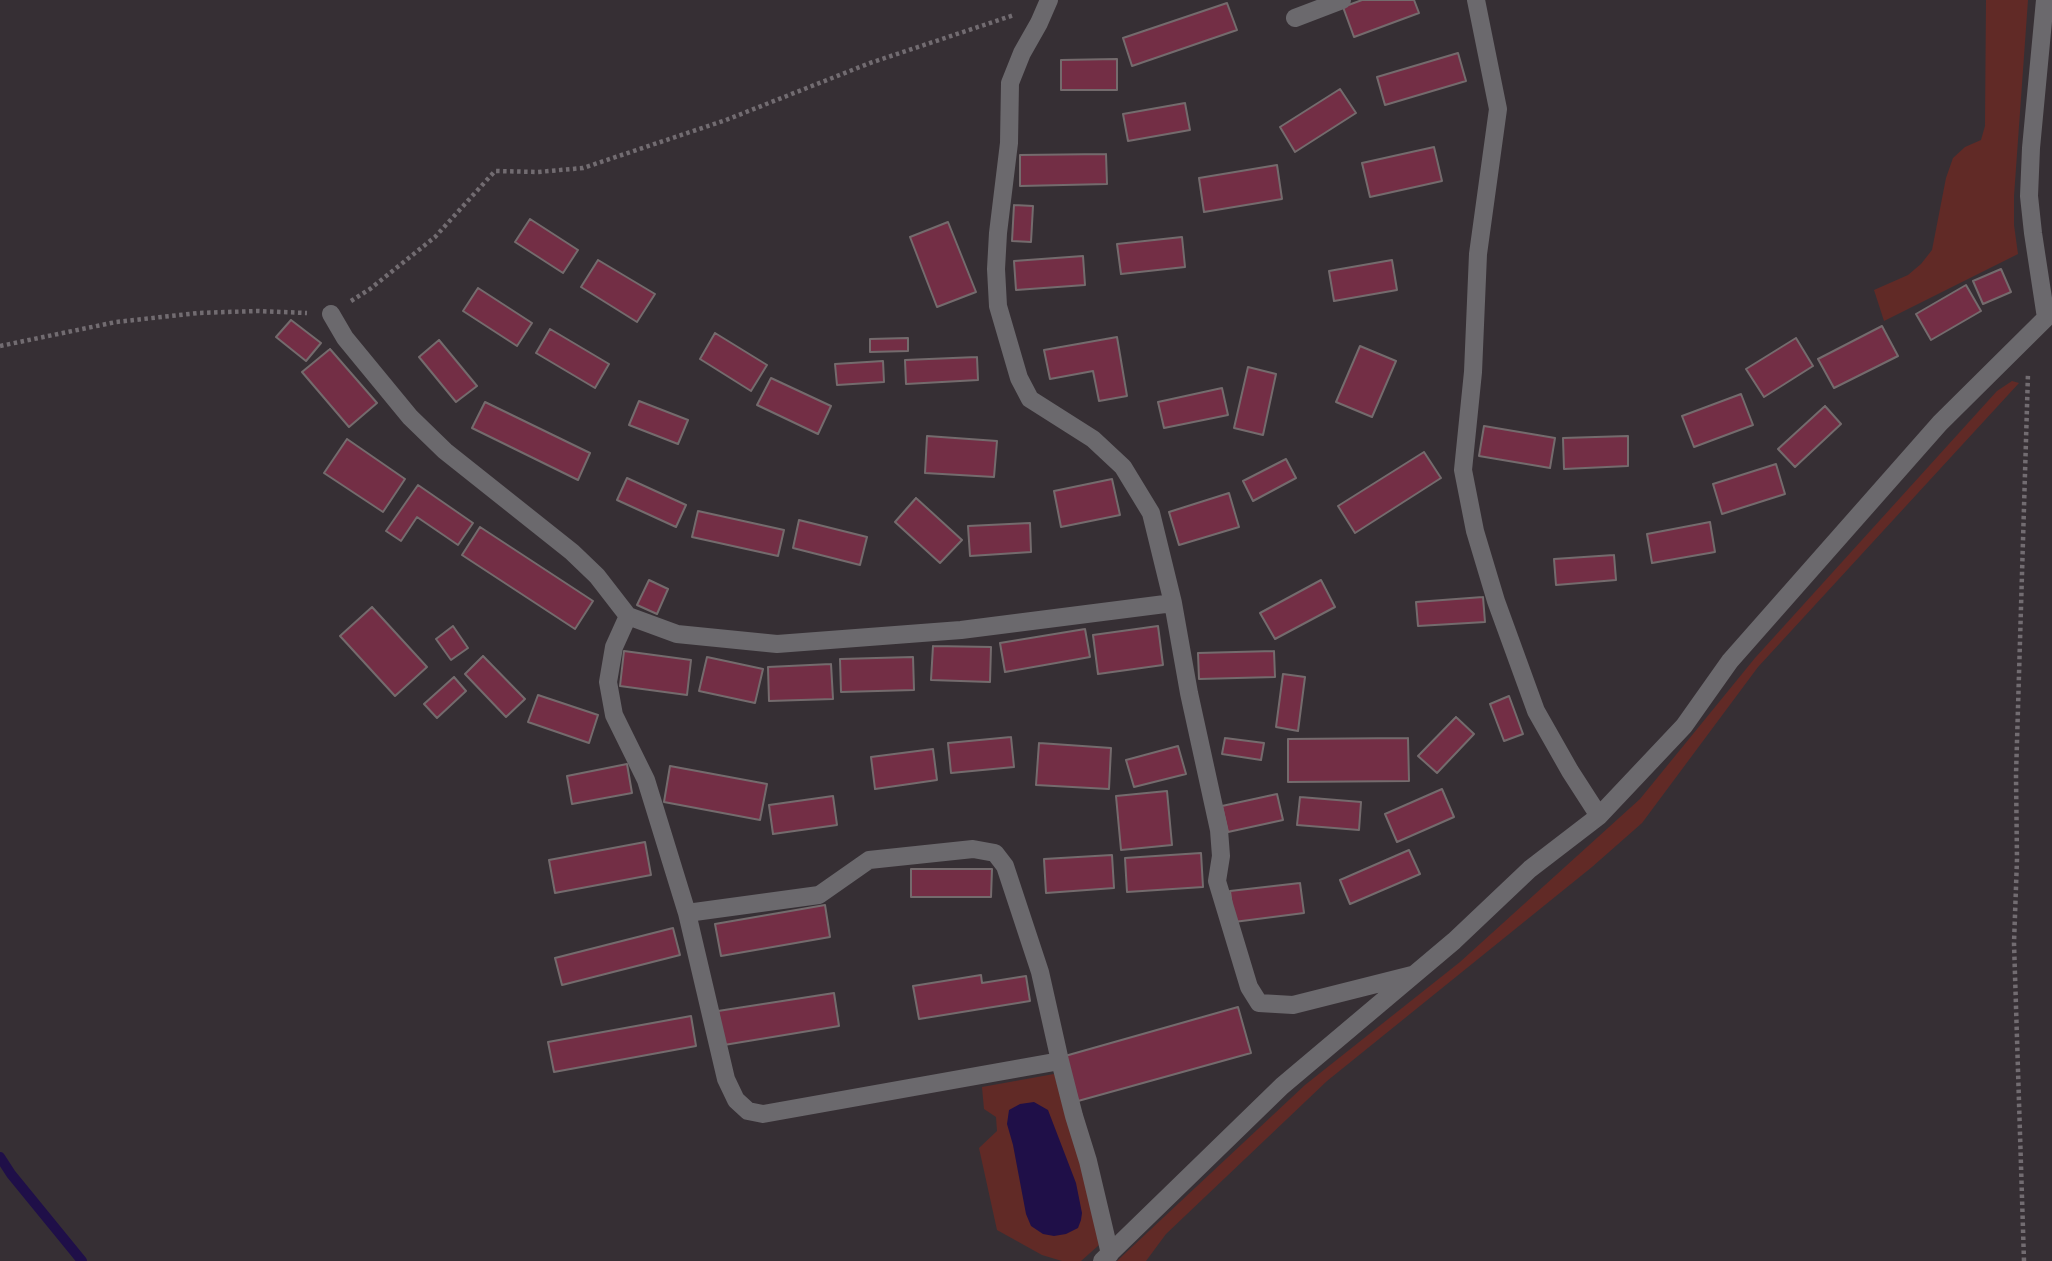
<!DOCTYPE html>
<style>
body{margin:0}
canvas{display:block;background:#362f34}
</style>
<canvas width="2052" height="1261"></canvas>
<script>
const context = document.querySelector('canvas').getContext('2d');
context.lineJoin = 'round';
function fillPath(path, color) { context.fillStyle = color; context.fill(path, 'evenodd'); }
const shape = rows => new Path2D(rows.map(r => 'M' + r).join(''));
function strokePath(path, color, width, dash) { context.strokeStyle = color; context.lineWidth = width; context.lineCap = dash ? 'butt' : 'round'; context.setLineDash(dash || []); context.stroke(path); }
const green = shape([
 [1986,0,2028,0,2014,196,2014,225,2018,254,1884,321,1874,290,1908,275,1921,264,1932,250,1946,178,1953,158,1965,147,1981,140,1985,126],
 [2012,381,2019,383,1758,667,1642,823,1592,867,1327,1081,1166,1234,1146,1261,1117,1261,1305,1085,1460,962,1640,799,1755,658,1997,391],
 [1054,1074,1085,1173,1099,1245,1081,1261,1062,1261,1042,1255,997,1230,979,1148,997,1131,996,1117,984,1109,982,1087]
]);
const water = shape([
 [1034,1102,1048,1110,1076,1183,1082,1213,1081,1220,1078,1228,1066,1234,1054,1236,1043,1234,1031,1226,1026,1214,1013,1145,1007,1124,1009,1110,1020,1104]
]);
const stream = shape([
 [0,1157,11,1174,82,1261]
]);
const building = shape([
 [1362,0,1414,0,1419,13,1354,37,1343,7,1362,0],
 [1227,3,1237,30,1132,66,1123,38,1227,3],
 [1458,53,1466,81,1385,105,1377,77,1458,53],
 [1117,59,1117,90,1061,90,1061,60,1117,59],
 [1340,89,1356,113,1295,152,1280,127,1340,89],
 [1185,103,1190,130,1128,141,1123,114,1185,103],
 [1434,147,1442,181,1370,197,1362,163,1434,147],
 [1106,154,1107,184,1020,186,1020,155,1106,154],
 [1277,165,1282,199,1204,212,1199,178,1277,165],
 [1014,205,1033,206,1031,242,1012,241,1014,205],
 [530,219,578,250,563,273,515,242,530,219],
 [948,222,976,292,937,307,910,237,948,222],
 [1182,237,1185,267,1121,274,1117,244,1182,237],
 [1083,256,1085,285,1016,290,1014,261,1083,256],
 [598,260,655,294,637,322,581,287,598,260],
 [1392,260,1397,290,1334,301,1329,271,1392,260],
 [2001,269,2011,292,1983,304,1973,281,2001,269],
 [1966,285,1981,311,1931,340,1916,314,1966,285],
 [478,288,532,323,517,346,463,311,478,288],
 [291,320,321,343,306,361,276,337,291,320],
 [1882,326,1898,356,1834,388,1818,359,1882,326],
 [550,329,609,364,595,388,536,353,550,329],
 [715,333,767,365,751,391,700,359,715,333],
 [1117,337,1127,396,1099,401,1093,371,1050,379,1044,350,1117,337],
 [908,338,908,351,870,352,870,339,908,338],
 [1796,338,1813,366,1764,397,1746,369,1796,338],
 [439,340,477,386,456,402,419,357,439,340],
 [1360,346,1396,361,1372,417,1336,402,1360,346],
 [330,349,377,403,349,427,302,372,330,349],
 [977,357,978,380,906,384,905,360,977,357],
 [883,361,884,382,837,385,835,364,883,361],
 [1248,367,1276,374,1263,435,1234,428,1248,367],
 [771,378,831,406,818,434,757,405,771,378],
 [1222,388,1228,415,1164,428,1158,402,1222,388],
 [1741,394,1753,425,1694,447,1682,416,1741,394],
 [639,401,688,420,678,444,629,425,639,401],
 [485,402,590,453,578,480,472,428,485,402],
 [1825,406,1841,424,1795,467,1778,449,1825,406],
 [1484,426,1555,438,1550,468,1479,456,1484,426],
 [927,436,997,441,994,477,925,473,927,436],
 [1628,436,1628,466,1564,469,1563,438,1628,436],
 [347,439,405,479,383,512,324,473,347,439],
 [1424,452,1441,478,1355,533,1338,506,1424,452],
 [1286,459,1296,478,1253,501,1243,481,1286,459],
 [1776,464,1785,494,1722,514,1713,484,1776,464],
 [627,478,686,505,676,527,617,500,627,478],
 [1112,479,1120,515,1061,527,1054,491,1112,479],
 [418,485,473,523,458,545,417,517,401,541,386,531,418,485],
 [1229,493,1239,527,1179,545,1169,512,1229,493],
 [916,498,962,540,940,563,895,522,916,498],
 [698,511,784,530,778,556,692,537,698,511],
 [799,520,867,537,860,565,793,548,799,520],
 [1710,522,1715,552,1652,563,1647,534,1710,522],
 [1030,523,1031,552,970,556,968,526,1030,523],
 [480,527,593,601,575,629,462,555,480,527],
 [1614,555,1616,580,1556,585,1554,559,1614,555],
 [649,580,668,589,657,614,637,605,649,580],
 [1321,580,1335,607,1275,639,1260,613,1321,580],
 [1483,597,1485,622,1418,626,1416,602,1483,597],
 [372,607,427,667,395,696,340,636,372,607],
 [453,626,468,648,451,660,436,639,453,626],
 [1158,626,1163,665,1098,674,1093,635,1158,626],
 [1085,629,1090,657,1005,672,1000,643,1085,629],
 [933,646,991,647,990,682,931,680,933,646],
 [624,651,691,660,687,695,620,686,624,651],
 [1274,651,1275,677,1199,679,1198,653,1274,651],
 [483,656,525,699,506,717,465,674,483,656],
 [707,657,763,669,755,703,699,691,707,657],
 [913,657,914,690,841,692,840,659,913,657],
 [831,664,833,699,769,701,768,667,831,664],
 [1283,674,1305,677,1298,731,1276,727,1283,674],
 [454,677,466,691,437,718,424,704,454,677],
 [538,695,598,715,589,743,528,722,538,695],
 [1509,696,1523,734,1504,741,1490,704,1509,696],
 [1456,717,1474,734,1437,773,1418,756,1456,717],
 [1011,737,1014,767,951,773,948,743,1011,737],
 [1225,738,1264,743,1261,760,1222,754,1225,738],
 [1408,738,1409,781,1288,782,1288,739,1408,738],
 [1039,743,1111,748,1109,789,1036,785,1039,743],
 [1178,746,1186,774,1134,787,1126,760,1178,746],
 [933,749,937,780,875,789,871,757,933,749],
 [627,764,632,793,572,804,567,776,627,764],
 [670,766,767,784,760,820,664,802,670,766],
 [1442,789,1454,817,1397,842,1385,814,1442,789],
 [1167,791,1172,845,1121,850,1116,796,1167,791],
 [1277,794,1283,820,1228,832,1222,806,1277,794],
 [833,796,837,825,773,834,769,805,833,796],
 [1300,797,1361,802,1359,830,1297,825,1300,797],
 [645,842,651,875,555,893,549,860,645,842],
 [1409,850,1420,874,1350,904,1340,880,1409,850],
 [1201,853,1203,887,1127,892,1125,858,1201,853],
 [1112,855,1114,888,1046,893,1044,859,1112,855],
 [911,869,992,869,991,897,911,897,911,869],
 [1300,883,1304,913,1234,922,1230,891,1300,883],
 [825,905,830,937,721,956,715,924,825,905],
 [673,928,680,955,562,985,555,958,673,928],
 [981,975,982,983,1026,976,1030,1001,919,1019,913,986,981,975],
 [834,993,839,1026,724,1045,718,1011,834,993],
 [1238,1007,1251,1053,1078,1101,1065,1056,1238,1007],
 [691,1016,696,1046,554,1072,548,1042,691,1016]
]);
const path = shape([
 [351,301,370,289,435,237,495,171,538,172,583,168,726,120,870,63,1014,15],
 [0,346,116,322,198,313,257,311,307,313],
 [2024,1261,2014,943,2017,859,2016,775,2028,373]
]);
const street = shape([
 [1049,0,1039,23,1022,53,1010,83,1009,143,998,233,996,269,998,306,1019,378,1030,399,1093,439,1123,467,1151,513,1173,603,1189,693,1219,830,1221,856,1217,881,1249,987,1259,1003,1293,1005,1412,975],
 [1476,0,1498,109,1478,254,1473,372,1463,470,1475,531,1496,601,1536,711,1570,771,1599,816],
 [2045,0,2031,148,2029,196,2033,233,2046,318],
 [1295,18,1342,0],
 [331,314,345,338,410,417,445,451,572,552,597,576,628,616,677,634,777,644,961,630,1173,603],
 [628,616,614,647,608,682,614,715,646,780,687,913,726,1079,736,1100,748,1111,763,1114,1060,1061],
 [687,913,819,895,869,860,973,849,995,853,1005,866,1040,972,1060,1061,1074,1116,1088,1161,1110,1254],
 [1102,1261,1282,1086,1454,941,1530,869,1599,816,1684,726,1730,661,1940,423,2052,312]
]);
fillPath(green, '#612a26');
fillPath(water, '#1f0f48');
strokePath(stream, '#1f0f48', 10);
fillPath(building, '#732e45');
strokePath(building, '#746b6d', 2);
strokePath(path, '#726c71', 4.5, [3.5, 3.5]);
strokePath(street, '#6b696d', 18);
</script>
